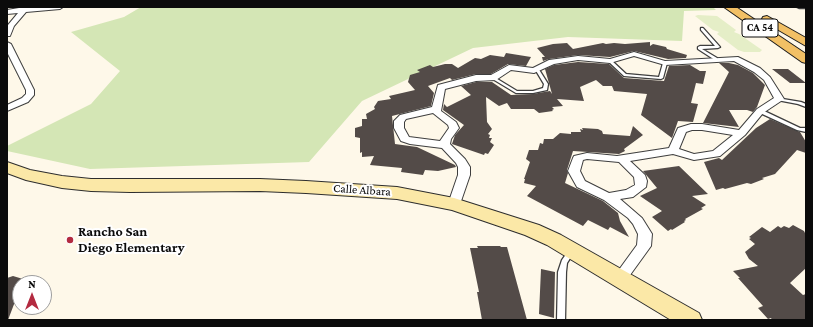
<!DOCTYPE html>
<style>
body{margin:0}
#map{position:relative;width:813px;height:327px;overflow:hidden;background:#fef8e9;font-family:"Crimson Pro",serif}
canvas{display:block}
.frame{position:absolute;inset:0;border:8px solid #0b0b0b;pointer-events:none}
.north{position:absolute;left:12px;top:275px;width:40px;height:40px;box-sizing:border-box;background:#fff;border:1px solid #9d9d9d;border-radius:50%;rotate:0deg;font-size:11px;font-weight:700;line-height:16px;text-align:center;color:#0b0b0b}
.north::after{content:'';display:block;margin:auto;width:14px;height:18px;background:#b32a40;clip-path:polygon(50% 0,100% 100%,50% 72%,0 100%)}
</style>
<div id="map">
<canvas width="813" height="327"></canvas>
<div class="frame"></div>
<div class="north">N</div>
</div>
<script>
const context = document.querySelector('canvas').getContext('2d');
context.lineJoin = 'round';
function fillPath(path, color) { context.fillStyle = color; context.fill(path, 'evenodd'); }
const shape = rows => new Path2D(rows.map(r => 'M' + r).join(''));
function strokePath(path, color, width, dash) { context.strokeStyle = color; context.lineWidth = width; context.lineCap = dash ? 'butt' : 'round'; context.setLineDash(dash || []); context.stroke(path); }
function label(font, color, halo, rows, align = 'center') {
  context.font = font + ' "Crimson Pro",serif'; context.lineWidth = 4; context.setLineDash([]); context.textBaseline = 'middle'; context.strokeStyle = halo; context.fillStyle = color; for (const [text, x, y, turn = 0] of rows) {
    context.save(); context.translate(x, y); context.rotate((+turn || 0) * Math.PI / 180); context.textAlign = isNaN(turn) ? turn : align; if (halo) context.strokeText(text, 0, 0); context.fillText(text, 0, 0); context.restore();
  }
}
const green = shape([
 [141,7,713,7,716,10,684,11,682,41,568,37,473,48,362,101,309,162,90,169,7,151,7,146,91,104,120,71,71,32,124,17]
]);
const pitch = shape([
 [698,15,717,16,736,30,734,32,739,34,762,50,760,52,744,52,738,50,717,34,719,32,713,30,695,16]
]);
const building = shape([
 [650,42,650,46,653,44,666,47,667,49,687,55,686,58,668,59,634,51,610,57,578,55,549,59,543,61,542,57,545,57,537,48,553,44,567,43,573,49,603,43,606,44,614,43,625,44],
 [506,53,531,57,526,66,508,64,491,74,476,74,452,80,450,78,428,86,434,93,431,106,392,116,395,144,417,147,455,165,456,167,438,171,425,170,423,175,401,172,402,168,370,165,374,156,362,157,362,152,360,153,360,138,355,137,355,128,362,126,362,119,367,119,366,114,375,109,374,107,378,101,391,99,389,96,415,90,408,82,410,75,420,72,417,70,430,65,433,67,445,64,452,64,458,68,475,58,481,59,490,55,504,57],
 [578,62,609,64,624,78,664,81,669,66,690,65,700,71,706,71,703,84,696,83,691,103,698,104,693,122,678,121,672,138,641,115,647,94,614,91,612,86,603,86,596,80,580,87,584,101,557,99,563,106,552,107,554,109,552,110,553,111,539,113,534,109,511,109,507,103,499,106,486,97,487,122,492,129,488,134,490,135,489,138,492,138,490,142,494,145,488,154,485,153,484,155,452,144,455,135,464,125,443,110,444,104,447,107,471,95,461,86,476,82,492,82,511,95,533,94,550,91,552,94,545,69,554,65],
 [719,63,729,63,738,65,753,73,765,85,757,107,753,112,747,110,729,110,739,127,703,123,729,72],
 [772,69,788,69,806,83,790,83],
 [770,119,800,132,806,142,806,153,797,150,775,174,762,178,764,179,751,184,747,183,725,189,723,188,716,190,704,162,719,158,722,160,756,128],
 [633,126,643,135,624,149,625,151,619,154,573,151,567,170,568,173,565,183,603,201,618,213,620,221,629,237,610,227,608,230,588,220,583,226,527,196,536,186,524,183,525,179,524,179,530,162,526,159,529,150,538,150,540,143,543,144,544,139,553,139,560,133,571,134,571,132,581,132,580,129,583,130,582,128,598,129,602,131,603,134,630,136],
 [679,166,708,194,692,196,706,205,701,208,703,209,685,219,686,220,684,221,685,222,672,230,671,229,668,231,652,217,662,211,640,196,657,188,643,171],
 [793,225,804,231,806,235,806,268,790,283,803,295,806,294,806,320,772,320,771,318,768,319,758,308,763,306,738,278,740,278,733,271,758,266,749,259,745,252,755,244,749,239,751,238,749,237,762,227,770,232,778,226,781,228,784,226,789,228],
 [477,246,500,246,501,247,507,247,527,320,482,320,477,292,479,292,470,248,478,248],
 [541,269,555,272,554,318,539,314],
 [13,276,23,279,22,283,20,283,20,297,16,299,8,320,7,320,7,278]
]);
const lane = shape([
 [797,7,806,7,806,8,799,8,797,7],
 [701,28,703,28,720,47,718,48,702,49,717,58,717,60,715,60,698,49,698,47,700,46,715,46,701,30,701,28],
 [609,60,611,60,626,74,659,77,663,63,665,62,667,63,663,78,661,79,624,76,609,62,609,60],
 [536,68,538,68,548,84,547,90,533,93,516,93,491,78,492,77,494,77,517,91,533,91,543,88,544,84,535,69,536,68],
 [777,98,801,102,806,104,806,107,798,104,777,100,777,98],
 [758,110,762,110,800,128,806,128,806,132,797,130,758,112,758,110],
 [571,249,573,250,574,252,567,263,566,272,565,320,557,320,558,272,562,260,569,250,571,249]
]);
const street = shape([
 [25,7,28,8,63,7,60,9,26,12,14,26,10,36,7,36,8,25,18,13,7,14,7,10,25,7],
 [7,42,11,44,34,90,34,95,28,102,7,111,7,105,22,98,26,94,26,90,7,52,7,42],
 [634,52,665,61,738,57,760,68,770,77,784,99,763,113,745,135,720,156,694,160,673,154,630,161,645,175,647,181,646,187,633,197,620,199,642,218,652,234,651,246,625,282,620,284,615,282,613,278,637,245,638,234,633,224,628,218,604,200,577,187,568,171,573,158,574,156,587,153,617,156,669,148,678,128,691,124,702,124,739,130,757,109,774,98,764,80,754,72,734,61,665,65,634,56,610,63,578,60,554,64,534,73,511,70,496,80,476,81,445,89,441,111,456,122,459,128,451,139,450,144,465,159,470,167,470,175,460,204,458,207,454,208,450,207,448,204,458,175,458,167,456,163,442,148,410,144,401,141,394,128,394,121,400,115,432,107,438,85,476,75,491,75,509,65,533,68,549,60,564,58,578,56,610,59,634,52],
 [433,113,448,125,449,128,440,141,409,137,404,128,404,122,406,119,433,113],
 [692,130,702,130,733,135,713,151,694,154,679,149,686,132,692,130],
 [587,159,619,162,634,177,635,185,626,190,609,193,585,181,580,171,583,160,587,159]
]);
const secondary = shape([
 [7,162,30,170,62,176,91,179,260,179,306,181,397,187,454,198,539,225,561,235,699,313,702,320,671,320,547,245,525,235,452,210,397,199,306,193,260,191,130,192,91,191,62,188,26,180,7,173,7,162]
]);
const primary = shape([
 [724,7,736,7,806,54,806,63,802,62,724,7],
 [767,16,806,38,806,46,763,21,762,19,763,17,767,16]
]);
const markers = [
 [70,240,4,"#b32a40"]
];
const shields = [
 [760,28,36]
];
const shieldNames = [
 ["CA 54",760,28]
];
const streetNames = [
 ["Calle Albara",362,190,4]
];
const nearPoinames = [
 ["Rancho San",78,232],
 ["Diego Elementary",78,248]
];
fillPath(green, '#d4e6b5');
fillPath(pitch, '#e5eec7');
fillPath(building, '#534b48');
strokePath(lane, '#3e3e3e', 2.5);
strokePath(street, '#3e3e3e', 2);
strokePath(secondary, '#2d2d2d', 2);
strokePath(primary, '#1c1c1c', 2);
fillPath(lane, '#fff');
fillPath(street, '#fff');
fillPath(secondary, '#fbe8a7');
fillPath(primary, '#f2c065');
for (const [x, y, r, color] of markers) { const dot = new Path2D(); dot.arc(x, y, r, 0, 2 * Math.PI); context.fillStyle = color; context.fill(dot); strokePath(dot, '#fff', 1.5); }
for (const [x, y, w] of shields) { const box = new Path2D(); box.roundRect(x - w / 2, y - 9, w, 18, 3); context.fillStyle = '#fff'; context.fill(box); strokePath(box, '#0b0b0b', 1); }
label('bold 11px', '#0b0b0b', null, shieldNames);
label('12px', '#0b0b0b', '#fff', streetNames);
label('bold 14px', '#0b0b0b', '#fff', nearPoinames, 'left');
</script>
